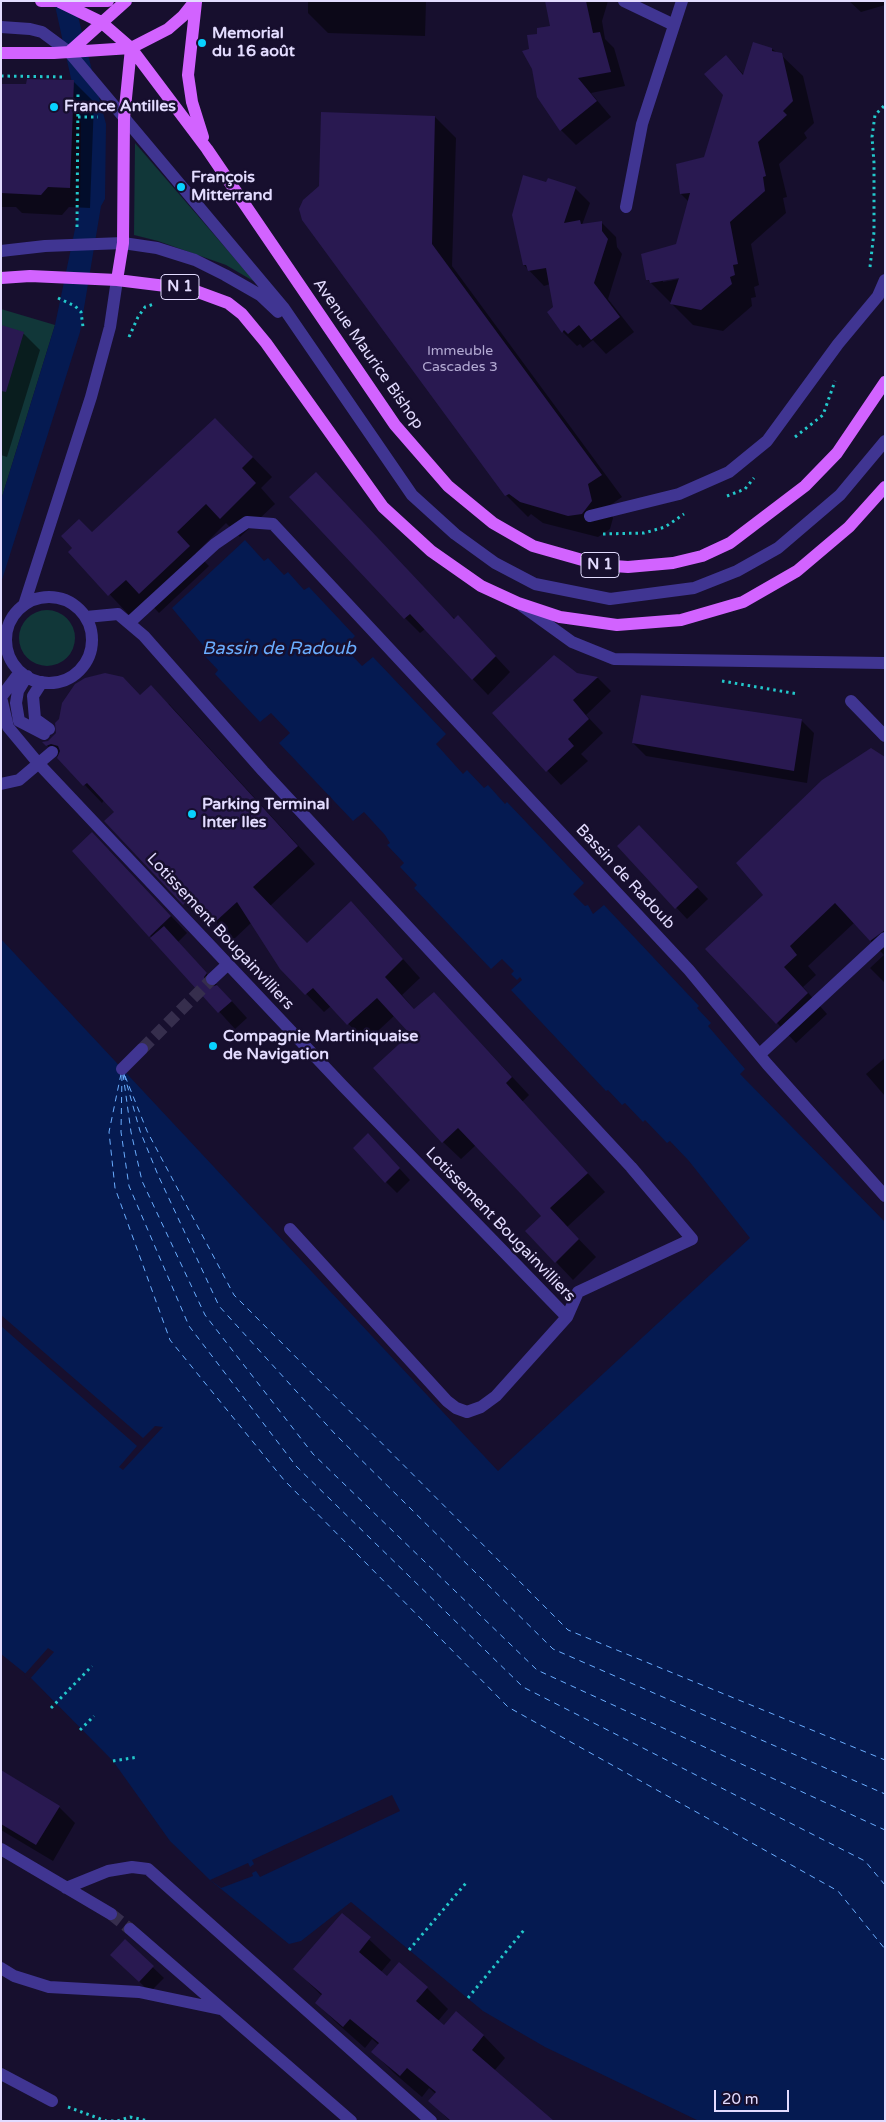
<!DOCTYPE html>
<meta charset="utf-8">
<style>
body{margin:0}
#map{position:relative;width:886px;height:2122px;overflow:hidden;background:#170f2e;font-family:"Varela Round",sans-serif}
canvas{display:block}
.frame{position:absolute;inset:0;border:2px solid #e3dcff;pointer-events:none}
.scale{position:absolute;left:714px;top:2090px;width:75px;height:22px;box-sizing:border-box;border:2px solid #e3dcff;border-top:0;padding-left:6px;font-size:15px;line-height:18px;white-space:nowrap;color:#e3dcff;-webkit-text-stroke:4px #170f2e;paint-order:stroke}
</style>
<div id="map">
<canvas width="886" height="2122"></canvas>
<div class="frame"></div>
<div class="scale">20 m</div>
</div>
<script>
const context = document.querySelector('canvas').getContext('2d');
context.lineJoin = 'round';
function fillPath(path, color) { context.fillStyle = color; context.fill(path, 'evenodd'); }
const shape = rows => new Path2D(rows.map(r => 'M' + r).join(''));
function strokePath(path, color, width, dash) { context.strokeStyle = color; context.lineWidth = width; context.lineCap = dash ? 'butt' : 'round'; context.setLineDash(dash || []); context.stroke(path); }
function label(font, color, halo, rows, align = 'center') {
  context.font = font + ' "Varela Round",sans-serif'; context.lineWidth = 5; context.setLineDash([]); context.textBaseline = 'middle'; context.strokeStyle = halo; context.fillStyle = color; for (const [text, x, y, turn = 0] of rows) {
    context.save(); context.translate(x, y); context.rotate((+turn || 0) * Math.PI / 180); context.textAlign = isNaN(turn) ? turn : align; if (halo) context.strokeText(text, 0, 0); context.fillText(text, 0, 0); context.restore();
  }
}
const green = shape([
 [135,143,255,282,226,265,158,241,134,235],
 [1,309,55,325,1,500],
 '19 638a28 28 0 1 1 56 0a28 28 0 1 1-56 0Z'
]);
const water = shape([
 [54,1,74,1,106,124,105,199,101,206,80,332,1,583,1,500,55,325,80,205,81,124],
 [245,540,264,561,268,558,284,575,288,572,304,590,309,587,355,636,344,647,362,666,373,657,446,734,436,744,463,774,467,770,484,788,488,785,505,804,507,802,584,883,573,894,585,906,588,905,593,914,604,905,699,1006,697,1008,711,1023,708,1026,745,1069,740,1074,885,1222,885,2121,699,2121,545,2047,483,2011,351,1902,301,1941,289,1944,210,1880,170,1841,113,1761,31,1678,1,1654,1,939,498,1471,750,1238,689,1161,670,1141,667,1143,645,1120,643,1122,625,1103,622,1105,608,1090,606,1091,511,990,522,980,520,977,517,980,511,974,514,971,502,959,491,969,414,888,417,885,400,867,404,863,387,845,390,843,385,835,364,812,353,821,279,743,290,733,271,713,260,722,215,674,218,670,202,653,206,649,172,608]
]);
const pier = shape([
 [1,1315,143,1438,155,1426,163,1427,123,1470,119,1467,137,1446,1,1326],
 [48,1648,54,1652,29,1680,24,1675],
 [392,1795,400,1811,260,1877,256,1871,252,1873,253,1876,221,1888,210,1880,248,1863,250,1867,254,1864,252,1860]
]);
const shadow = shape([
 [308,1,426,1,425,36,328,33,308,13],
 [546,1,608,1,602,21,605,39,614,48,625,86,591,93,611,117,576,145,561,130,538,96,531,50,538,35,551,27],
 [849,1,885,1,885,5,861,12],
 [772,49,781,55,803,76,814,123,804,133,807,138,779,164,787,197,783,198,786,213,751,244,759,285,754,287,756,297,751,298,752,306,723,331,693,325,648,280,677,245,689,202,681,194,705,158,725,94,726,56,744,75],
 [685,276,685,278,663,282,663,279],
 [73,81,94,102,90,208,69,207,62,215,22,213,16,207,1,207,1,85,27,86],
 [435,117,456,138,452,266,622,497,609,506,613,518,610,529,598,537,543,523,531,514,528,517,506,495,303,220],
 [547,184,575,188,590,203,582,225,601,222,616,237,617,247,622,254,608,299,634,332,606,354,593,340,583,348,580,344,577,346,563,332,554,308,550,284,544,286,524,265],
 [1,327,24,334,40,350,7,457,1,455],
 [235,439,272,477,261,488,275,504,240,537,226,523,196,553,209,566,159,613,146,599,129,615,70,552,92,534],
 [291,497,473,632,510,672,488,695,425,629,420,633,405,618],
 [577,674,598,678,611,691,586,715,603,733,581,754,588,761,561,785,494,714],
 [140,696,169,704,315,864,270,906,307,945,369,921,420,978,402,995,415,1010,451,1011,529,1095,522,1102,605,1192,567,1227,596,1257,573,1280,556,1262,542,1216,476,1145,461,1159,443,1142,412,1035,394,1016,366,1042,331,1006,324,1012,281,968,251,923,233,940,209,915,202,922,106,821,115,812,104,800,102,803,45,743],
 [801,720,814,733,807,783,646,756,633,743],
 [885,759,885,983,870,968,884,955,854,923,808,966,816,975,803,987,827,1014,796,1043,707,949,765,896],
 [650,838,708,899,687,919,619,846],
 [109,850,187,933,178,942,247,1018,235,1029,73,851],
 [885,1058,885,1096,866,1074],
 [379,1146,410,1180,397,1193,386,1182],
 [1,1772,59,1807,75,1823,53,1861,1,1830],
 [343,1915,391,1960,381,1972,387,1978,427,1988,448,2009,438,2021,444,2027,456,2013,484,2036,505,2058,494,2071,551,2121,450,2121,430,2101,436,2094,429,2088,422,2097,394,2073,373,2052,379,2045,372,2039,365,2048,338,2024,316,2003,322,1996,295,1969],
 [125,1941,164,1978,150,1992,123,1966]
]);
const ferry = shape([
 [121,1074,109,1132,115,1188,170,1340,284,1480,508,1707,838,1891,885,1949],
 [123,1074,131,1132,142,1181,205,1315,313,1454,537,1670,885,1830],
 [124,1074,140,1131,158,1175,219,1306,335,1434,553,1649,885,1794],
 [122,1075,121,1132,129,1186,189,1326,296,1466,523,1687,865,1861,885,1885],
 [125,1076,147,1131,234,1295,568,1630,885,1760]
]);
const building = shape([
 [545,1,586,1,593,33,600,32,611,72,578,78,597,101,560,131,537,97,532,69,522,51,529,49,527,35,537,34,537,28,550,26],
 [753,42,772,48,772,51,782,53,793,101,783,111,787,115,758,142,766,176,763,177,765,191,730,222,738,264,733,265,735,275,730,277,732,284,701,310,670,304,679,278,650,283,649,280,646,280,641,254,676,244,690,193,680,194,676,164,704,157,723,95,704,74,726,55,743,75],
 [27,79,74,80,70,188,48,187,41,195,1,193,1,84,26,84],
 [321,112,435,116,432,244,602,475,588,484,592,501,582,514,568,516,520,502,509,494,505,496,302,220,299,209,303,200,319,186],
 [523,175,546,182,548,178,576,187,564,223,580,220,581,224,602,221,602,231,608,239,594,283,620,317,591,340,579,325,568,334,564,330,562,333,547,312,553,307,546,268,528,271,526,265,523,265,512,215],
 [1,325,24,332,6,392,1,391],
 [215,418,253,457,242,468,256,483,220,519,206,504,177,532,190,546,139,594,126,580,108,596,68,552,72,548,61,536,79,519,92,532],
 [316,472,454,619,458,615,496,656,472,680,410,614,404,619,289,497],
 [554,655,577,673,598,677,573,700,589,719,568,739,574,746,546,772,492,713],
 [105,673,123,677,140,695,151,685,298,846,253,887,307,943,351,901,403,959,385,977,414,1009,434,992,512,1077,506,1083,588,1173,550,1208,579,1239,555,1263,525,1231,541,1216,521,1194,458,1128,442,1143,373,1068,410,1034,377,998,347,1025,313,988,305,995,280,969,237,902,214,923,191,897,183,905,104,821,114,812,87,783,83,786,57,758,60,751,58,746,51,744,46,746,42,742,48,741,56,733,55,723,59,719,62,703,75,684,85,678],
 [641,695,802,719,794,771,632,743],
 [871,748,885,757,885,930,870,941,835,903,790,946,797,955,784,967,808,993,776,1024,705,949,763,895,736,863,822,780],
 [639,825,698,887,675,909,617,846],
 [92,832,171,916,149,937,72,851],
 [164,926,207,973,204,977,206,984,210,987,217,985,232,1001,218,1013,150,938],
 [368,1133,400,1168,385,1183,353,1148],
 [1,1770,60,1806,36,1845,1,1824],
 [342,1913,371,1937,359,1952,387,1976,399,1962,428,1987,416,2001,444,2025,456,2011,484,2035,472,2050,554,2121,451,2121,428,2101,436,2092,407,2068,400,2076,371,2052,379,2043,350,2019,343,2027,315,2003,322,1994,293,1969],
 [125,1939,154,1966,139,1982,110,1955]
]);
const minorTunnel = shape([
 [142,1049,212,979],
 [111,1914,130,1929]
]);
const path = shape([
 [1,76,66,77],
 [78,117,98,117],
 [77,227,78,93],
 [870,267,874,232,874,163,872,137,875,115,885,105],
 [58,298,75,306,81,312,83,327],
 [129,337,138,317,145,307,154,304],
 [795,437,823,415,835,381],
 [727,496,745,489,754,478],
 [603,534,644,533,665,527,684,514],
 [722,681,798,694],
 [51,1708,92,1666],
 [80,1730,94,1716],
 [113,1761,138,1757],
 [409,1950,466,1883],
 [468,1998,524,1930],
 [68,2107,106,2121,117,2121,130,2117,149,2121]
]);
const minor = shape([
 [624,1,674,25],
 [1,27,30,29,42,32,69,52,283,307,412,495,455,534,495,563,535,584,610,599,694,588,737,571,778,548,840,495,885,441],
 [626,207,642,124,682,1],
 [1,251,45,246,123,243,157,248,195,260,225,275,260,295,278,312],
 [590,516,679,494,729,472,767,441,838,344,878,296,885,280],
 '6 640a43 43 0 1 1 86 0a43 43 0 1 1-86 0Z',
 [24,605,91,397,110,327,117,280],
 [522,606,572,642,614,659,885,663],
 [86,617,118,614,144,636,263,771,631,1167,692,1239,578,1292,567,1317,496,1396,481,1407,467,1412,456,1408,447,1401,290,1229],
 [129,623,215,544,247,522,273,524,689,970,767,1064,885,1196],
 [20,672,1,697,8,727,38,763,342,1085,567,1317],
 [27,676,18,691,16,703,19,721,44,734],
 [42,682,33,696,35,719,49,729],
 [851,701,885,736],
 [1,784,19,780,52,752],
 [212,979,228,964],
 [760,1054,885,938],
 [122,1069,142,1049],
 [1,1849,111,1914],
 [66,1888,108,1871,132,1867,148,1869,431,2121],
 [130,1929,351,2121],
 [1,1968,14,1976,49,1987,139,1992,220,2009],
 [1,2074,52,2101]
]);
const major = shape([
 [41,1,108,1],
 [60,2,101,22,131,48,207,149,395,425,448,486,493,523,533,546,600,565,628,567,673,563,702,556,730,543,805,486,837,453,885,382],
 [196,2,188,75,192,102,203,137],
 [69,52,126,1],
 [1,53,54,53,131,48,168,29,183,16,195,1],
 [1,278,30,276,117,280,190,289,228,303,242,314,266,343,383,507,431,551,481,586,518,603,560,617,617,625,681,620,743,602,797,571,849,527,885,487],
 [117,280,123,243,124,118,131,48]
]);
const markers = [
 [202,43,5,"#08d2ff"],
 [54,107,5,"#08d2ff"],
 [181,187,5,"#08d2ff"],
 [192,814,5,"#08d2ff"],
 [213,1046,5,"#08d2ff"]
];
const numberNames = [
 ["Immeuble",460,351],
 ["Cascades 3",460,367]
];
const shields = [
 [180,287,38],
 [600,565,38]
];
const shieldNames = [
 ["N 1",180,287],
 ["N 1",600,565]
];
const poiNames = [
 ["Memorial",212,34],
 ["du 16 août",212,52],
 ["France Antilles",64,107],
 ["François",191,178],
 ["Mitterrand",191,196],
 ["Parking Terminal",202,805],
 ["Inter Iles",202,823],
 ["Compagnie Martiniquaise",223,1037],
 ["de Navigation",223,1055]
];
const streetNames = [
 ["Avenue Maurice Bishop",368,354,55],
 ["Bassin de Radoub",625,877,47],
 ["Lotissement Bougainvilliers",220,932,47],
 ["Lotissement Bougainvilliers",500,1225,46]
];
const waterNames = [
 ["Bassin de Radoub",279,649]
];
fillPath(green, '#113739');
fillPath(water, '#051a51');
fillPath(pier, '#170f2e');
fillPath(shadow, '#0007');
strokePath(ferry, '#6aadff', 1, [6, 5]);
fillPath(building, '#291951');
strokePath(minorTunnel, '#362e4d', 12, [12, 6]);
strokePath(path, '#23c8cb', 3, [2.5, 4]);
strokePath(minor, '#403592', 12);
strokePath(major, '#d263ff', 12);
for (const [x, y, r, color] of markers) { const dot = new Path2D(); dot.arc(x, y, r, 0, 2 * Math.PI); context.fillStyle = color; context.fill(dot); strokePath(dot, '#170f2e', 2); }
label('14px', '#b4abd4', null, numberNames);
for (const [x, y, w] of shields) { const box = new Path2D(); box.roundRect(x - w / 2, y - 12.5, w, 25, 4); context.fillStyle = '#170f2e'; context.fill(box); strokePath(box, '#e3dcff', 1); }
label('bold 15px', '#e3dcff', null, shieldNames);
label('bold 16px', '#e3dcff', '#170f2e', poiNames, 'left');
label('16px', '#e3dcff', '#170f2e', streetNames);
label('italic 18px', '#6aadff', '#170f2e', waterNames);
</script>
